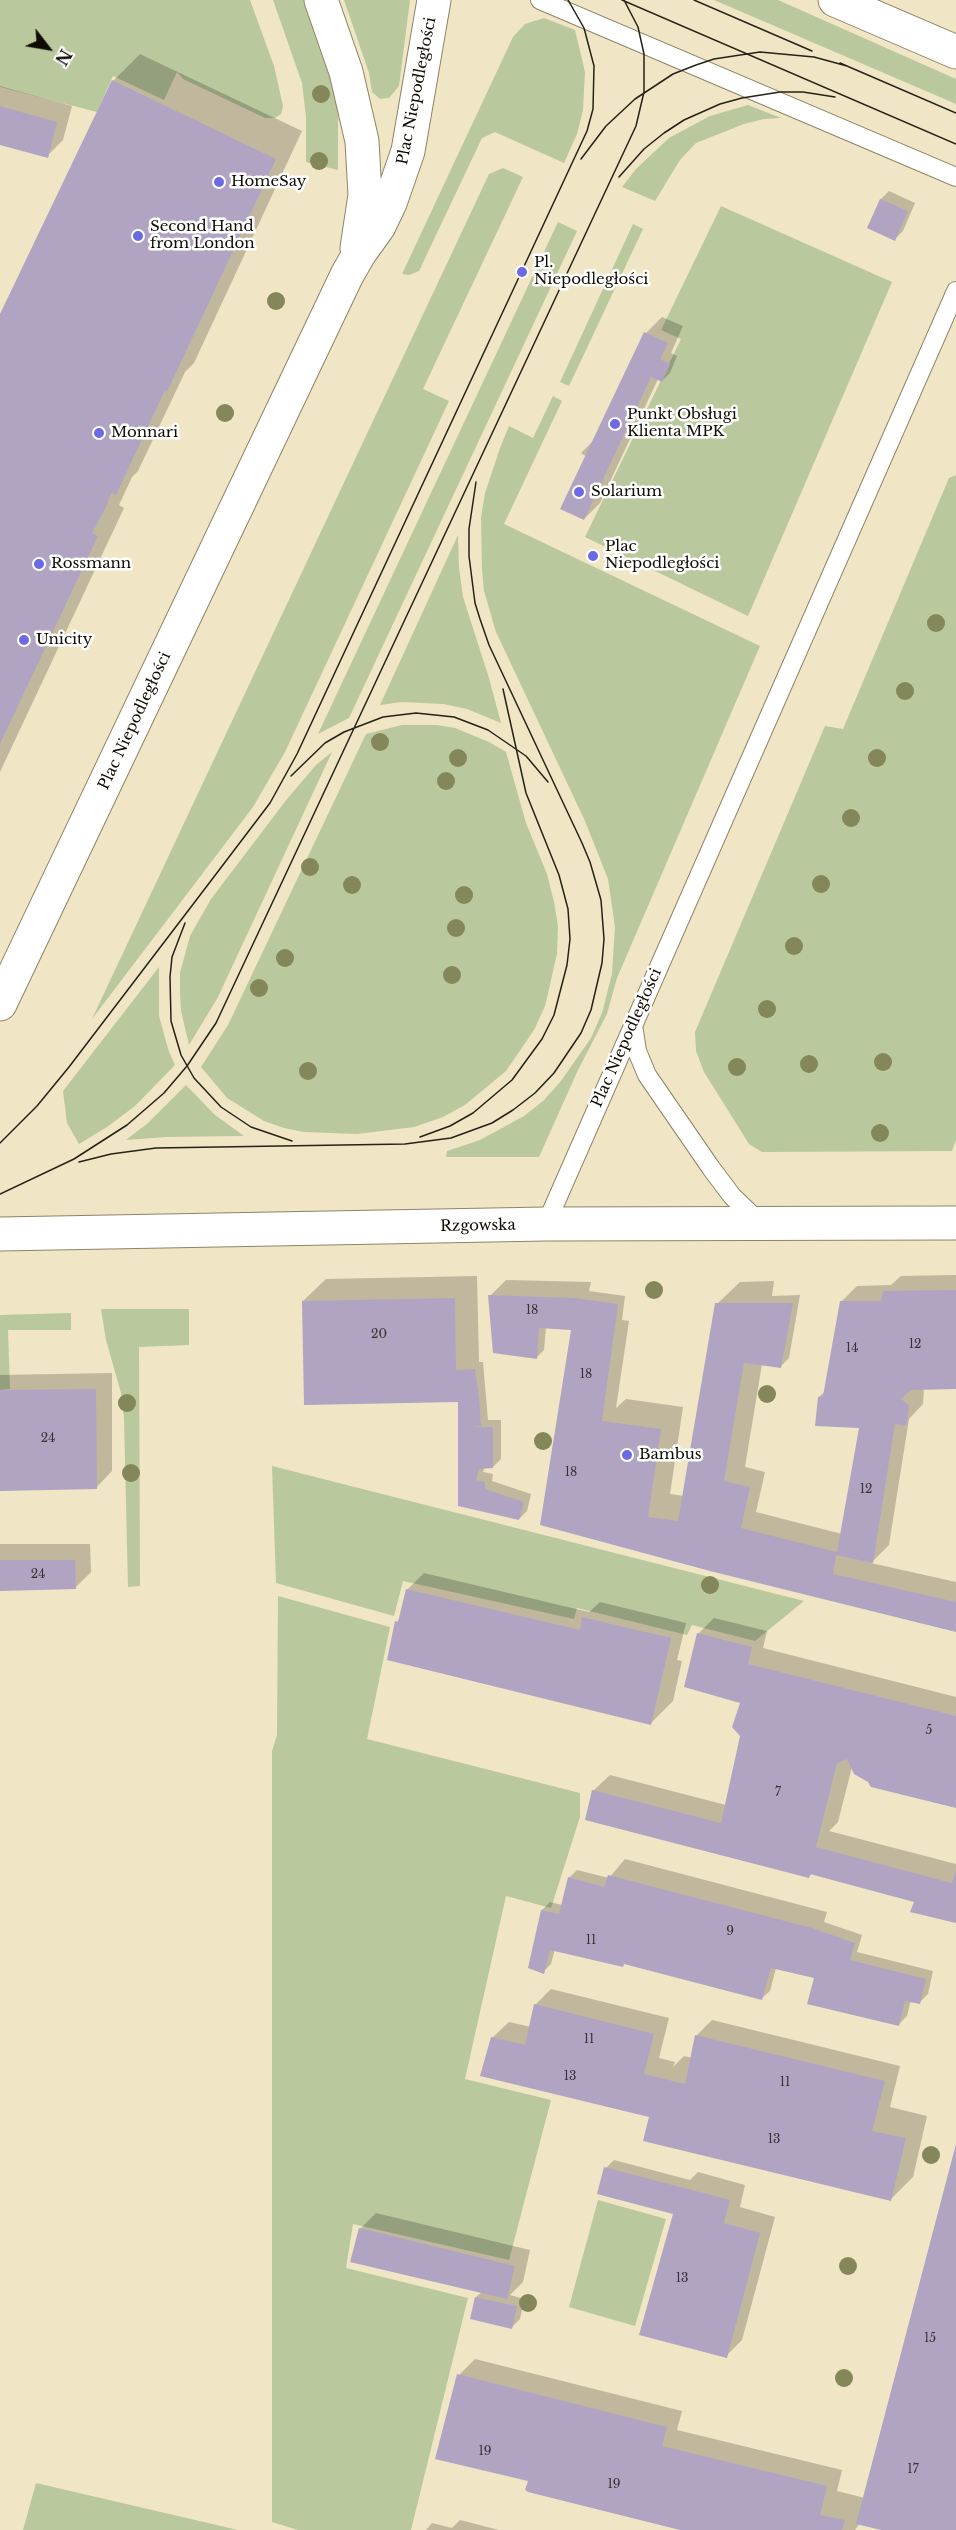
<!DOCTYPE html>
<meta charset="utf-8">
<style>
body{margin:0}
#map{position:relative;width:956px;height:2530px;overflow:hidden;background:#f0e5c4;font-family:"Libre Baskerville",serif}
canvas{display:block}
.north{position:absolute;left:18px;top:18px;width:60px;height:60px;-webkit-text-stroke:4px #fff;paint-order:stroke;rotate:121deg;font-size:16px;font-weight:700;line-height:24px;text-align:center;color:#100c03}
.north::after{content:'';display:block;margin:auto;width:21px;height:27px;background:#100c03;clip-path:polygon(50% 0,100% 100%,50% 72%,0 100%)}
</style>
<div id="map">
<canvas width="956" height="2530"></canvas>
<div class="north">N</div>
</div>
<script>
const context = document.querySelector('canvas').getContext('2d');
context.lineJoin = 'round';
function fillPath(path, color) { context.fillStyle = color; context.fill(path, 'evenodd'); }
const shape = rows => new Path2D(rows.map(r => 'M' + r).join(''));
function strokePath(path, color, width, dash) { context.strokeStyle = color; context.lineWidth = width; context.lineCap = dash ? 'butt' : 'round'; context.setLineDash(dash || []); context.stroke(path); }
function label(font, color, halo, rows, align = 'center') {
  context.font = font + ' "Libre Baskerville",serif'; context.lineWidth = 5; context.setLineDash([]); context.textBaseline = 'middle'; context.strokeStyle = halo; context.fillStyle = color; for (const [text, x, y, turn = 0] of rows) {
    context.save(); context.translate(x, y); context.rotate((+turn || 0) * Math.PI / 180); context.textAlign = isNaN(turn) ? turn : align; if (halo) context.strokeText(text, 0, 0); context.fillText(text, 0, 0); context.restore();
  }
}
const green = shape([
 [0,0,250,0,274,66,283,106,281,114,275,118,265,118,183,79,177,72,164,100,113,76,97,112,0,87],
 [273,0,305,0,335,85,338,115,338,170,306,162,306,117,302,83],
 [344,0,410,0,399,86,389,98,380,99,372,92,369,73],
 [714,0,778,0,956,79,956,104],
 [544,18,575,30,585,72,583,110,577,134,564,163,495,132,482,138,419,271,409,275,402,274,513,37,525,24],
 [748,105,781,118,764,119,744,124,696,143,680,160,655,201,622,187,636,169,669,138,710,116],
 [503,168,523,177,423,389,449,401,285,752,253,807,92,1019,489,174],
 [721,206,892,282,748,616,585,537,681,339,661,330],
 [558,222,577,231,349,718,318,734],
 [633,224,643,229,569,386,560,382],
 [553,396,562,401,504,524,760,646,617,978,607,1014,578,1070,539,1157,446,1157,447,1151,480,1140,524,1116,543,1101,561,1081,591,1038,602,1013,612,974,615,927,608,879,585,821,496,632,484,591,482,570,481,518,485,493,500,448,509,426,533,438],
 [956,475,956,1140,952,1151,762,1152,749,1144,704,1072,696,1051,695,1032,825,726,843,729,949,478],
 [458,535,459,567,463,597,489,678,501,723,467,709,443,704,402,702,380,705],
 [402,725,437,725,455,728,489,742,506,752,526,823,547,874,554,902,558,926,557,954,545,1006,534,1030,506,1071,465,1105,443,1117,414,1127,357,1134,304,1132,284,1128,264,1121,227,1098,201,1067,228,1025,366,734],
 [332,752,218,997,189,1045,181,1011,180,993,180,973,190,936,211,899,287,799,316,765],
 [159,967,159,1016,169,1052,175,1065,135,1106,107,1127,79,1144,67,1123,63,1091],
 [186,1085,215,1115,244,1136,166,1137,126,1140,148,1123],
 [101,1309,189,1309,189,1345,139,1347,140,1586,128,1587,124,1418,121,1393,106,1340],
 [71,1313,71,1330,8,1330,10,1389,0,1390,0,1315],
 [272,1466,804,1601,755,1641,692,1625,687,1635,577,1608,574,1619,403,1581,394,1616,276,1583],
 [278,1596,390,1627,367,1739,580,1793,580,1817,551,1908,506,1896,465,2079,551,2100,509,2260,353,2224,346,2268,468,2298,411,2530,298,2530,272,2522,272,1751,277,1735],
 [598,2200,666,2219,635,2326,569,2307],
 [36,2483,238,2530,239,2530,23,2530]
]);
const shadow = shape([
 [140,54,302,131,194,363,185,372,138,471,132,477,119,505,124,508,0,772,0,318,113,81],
 [0,86,72,106,63,140,47,156,0,144],
 [889,191,915,203,903,231,895,239,869,227,881,199],
 [662,317,683,326,671,353,677,356,670,373,662,381,658,379,600,503,584,519,587,457,581,453,596,438,646,333],
 [956,1275,956,1388,924,1388,923,1404,909,1419,889,1545,871,1563,956,1582,956,1631,585,1536,573,1329,546,1327,544,1350,536,1358,490,1296,506,1280,591,1282,589,1291,625,1296,622,1320,629,1321,616,1408,626,1399,683,1407,670,1494,684,1496,717,1304,740,1282,774,1281,772,1296,800,1295,789,1358,781,1366,762,1364,745,1467,765,1472,756,1512,842,1534,860,1427,819,1397,826,1390,841,1302,857,1286,891,1285,901,1276],
 [477,1276,479,1362,483,1362,488,1420,501,1420,501,1459,493,1467,485,1467,483,1472,493,1474,492,1481,531,1494,527,1511,519,1519,459,1505,458,1400,303,1301,326,1279],
 [112,1373,112,1471,96,1488,0,1489,0,1375],
 [0,1544,90,1544,91,1572,75,1588,0,1589],
 [424,1573,589,1612,600,1602,686,1623,677,1660,682,1661,673,1701,650,1724,397,1622,401,1617,408,1589],
 [714,1618,767,1631,763,1648,956,1697,956,1806,852,1767,838,1822,829,1831,956,1864,956,1921,916,1901,812,1873,809,1877,593,1791,610,1775,726,1805,742,1736,741,1704,698,1634],
 [625,1859,827,1912,824,1922,862,1935,857,1952,933,1971,928,1994,920,2002,911,2000,907,2016,899,2024,816,1977,776,1968,770,1991,761,1999,625,1963,555,1949,551,1964,543,1972,542,1910,550,1902,562,1905,569,1878,577,1870,609,1878],
 [551,1989,669,2018,659,2058,675,2062,673,2067,684,2056,692,2058,696,2036,712,2020,900,2066,890,2107,927,2116,913,2177,890,2200,653,2110,492,2038,509,2022,531,2027,535,2005],
 [956,2147,956,2530,887,2530,860,2523,855,2530,686,2530,529,2479,459,2375,475,2359,682,2411,677,2430,842,2470,837,2491,865,2498],
 [614,2160,690,2180,698,2172,745,2185,740,2207,775,2217,742,2340,726,2356,676,2208,606,2168],
 [376,2213,530,2250,523,2282,510,2295,524,2299,520,2319,512,2327,476,2297,482,2292,360,2229],
 [460,2520,499,2530,426,2530,432,2523,452,2528]
]);
const building = shape([
 [112,80,276,159,167,392,165,390,116,495,111,493,107,505,92,533,98,536,0,744,0,314],
 [0,106,57,122,48,158,0,145],
 [880,199,908,211,895,241,867,228],
 [644,332,668,343,660,359,670,364,662,382,651,377,584,520,560,509],
 [956,1290,956,1389,911,1390,901,1399,909,1405,907,1422,905,1426,895,1424,873,1563,836,1555,833,1574,956,1602,956,1632,710,1571,540,1525,571,1330,539,1328,537,1359,493,1353,488,1295,575,1298,618,1304,602,1421,661,1429,648,1517,678,1521,715,1303,793,1303,781,1368,744,1363,724,1481,750,1487,741,1528,837,1552,859,1428,815,1426,818,1397,823,1396,840,1301,881,1301,883,1291],
 [455,1298,456,1370,475,1369,479,1396,481,1426,470,1427,493,1427,493,1468,479,1469,476,1480,485,1482,485,1489,524,1502,519,1520,458,1506,458,1402,304,1405,302,1301],
 [96,1389,97,1489,0,1491,0,1390],
 [0,1560,75,1560,76,1589,0,1591],
 [406,1589,580,1630,582,1617,671,1638,651,1725,387,1660,395,1621,398,1622],
 [697,1633,752,1647,748,1664,956,1716,956,1808,871,1787,868,1782,854,1774,847,1759,837,1763,816,1847,952,1883,956,1870,956,1923,910,1912,914,1902,810,1874,809,1878,585,1820,592,1790,721,1823,740,1736,732,1727,740,1703,684,1687],
 [608,1875,812,1928,855,1943,850,1960,926,1979,920,2004,905,2001,899,2026,807,2004,814,1978,771,1968,762,2000,624,1964,623,1967,550,1950,544,1974,528,1968,541,1910,559,1914,568,1877,604,1887],
 [534,2004,654,2034,644,2074,685,2084,695,2035,885,2081,872,2131,906,2138,891,2201,643,2141,649,2117,480,2076,491,2037,525,2045],
 [956,2144,956,2530,881,2530,856,2524],
 [604,2167,730,2200,724,2223,760,2233,727,2358,639,2335,673,2214,597,2194],
 [359,2228,515,2266,507,2299,350,2262],
 [475,2297,517,2306,512,2329,470,2319],
 [457,2374,667,2427,662,2446,827,2486,820,2515,845,2520,842,2530,680,2530,528,2492,525,2490,528,2481,435,2459]
]);
const lane = shape([
 [540,0,956,177],
 [633,1025,637,1051,647,1075,711,1168,732,1196,760,1223],
 [546,1224,956,291]
]);
const secondary = shape([
 [321,0,346,72,362,141,365,195,357,248],
 [835,0,956,52],
 [0,1004,347,275,359,254,379,226,390,203,408,151,434,0],
 [0,1234,546,1224,956,1223]
]);
const tram = shape([
 [622,0,956,144],
 [694,0,812,51],
 [840,63,956,113],
 [581,159,606,126,635,99,673,74,696,65,714,59,760,52,814,57,847,66],
 [619,177,644,149,664,133,684,120,720,104,742,98,780,92,803,92,835,97],
 [291,776,325,743,344,732,383,717,416,713,454,717,488,730,526,756,548,782],
 [185,923,172,957,170,977,171,1021,181,1055,194,1078,221,1107,251,1127,292,1141],
 [420,1137,450,1126,473,1113,512,1080,542,1039,554,1015,567,965,570,939,568,909,559,875,526,793,503,689],
 [0,1143,37,1106,69,1067,210,882,270,803,297,754,587,131,593,109,594,66,584,28,568,0],
 [79,1162,111,1154,156,1148,405,1144,451,1138,492,1123,513,1110,535,1093,554,1073,581,1033,591,1010,602,963,604,939,601,900,590,862,582,843,489,645,480,619,475,603,469,556,469,529,476,482],
 [0,1194,74,1159,127,1125,164,1093,187,1066,216,1023,636,126,644,92,644,54,638,27,624,0]
]);
const trees = [
 [321,94],
 [319,161],
 [276,301],
 [225,413],
 [936,623],
 [905,691],
 [380,742],
 [458,758],
 [877,758],
 [446,781],
 [851,818],
 [310,867],
 [821,884],
 [352,885],
 [464,895],
 [456,928],
 [794,946],
 [285,958],
 [452,975],
 [259,988],
 [767,1009],
 [883,1062],
 [809,1064],
 [737,1067],
 [308,1071],
 [880,1133],
 [654,1290],
 [767,1394],
 [127,1403],
 [543,1441],
 [131,1473],
 [710,1585],
 [931,2155],
 [848,2266],
 [528,2303],
 [844,2378]
];
const markers = [
 [219,182,6,"#6b6ae4"],
 [138,236,6,"#6b6ae4"],
 [522,272,6,"#6b6ae4"],
 [615,424,6,"#6b6ae4"],
 [99,433,6,"#6b6ae4"],
 [579,492,6,"#6b6ae4"],
 [593,556,6,"#6b6ae4"],
 [39,564,6,"#6b6ae4"],
 [24,640,6,"#6b6ae4"],
 [627,1455,6,"#6b6ae4"]
];
const numberNames = [
 ["18",532,1311],
 ["20",379,1335],
 ["12",915,1345],
 ["14",852,1349],
 ["18",586,1375],
 ["24",48,1439],
 ["18",571,1473],
 ["12",866,1490],
 ["24",38,1575],
 ["5",929,1731],
 ["7",778,1793],
 ["9",730,1932],
 ["11",591,1941],
 ["11",589,2040],
 ["13",570,2077],
 ["11",785,2083],
 ["13",774,2140],
 ["13",682,2279],
 ["15",930,2339],
 ["19",485,2452],
 ["17",913,2470],
 ["19",614,2485]
];
const streetNames = [
 ["Plac Niepodległości",417,91,-79],
 ["Plac Niepodległości",135,721,-65],
 ["Plac Niepodległości",627,1038,-66],
 ["Rzgowska",478,1226,-1]
];
const poiNames = [
 ["HomeSay",231,182],
 ["Second Hand",150,227],
 ["from London",150,244],
 ["Pl.",534,263],
 ["Niepodległości",534,280],
 ["Punkt Obsługi",627,415],
 ["Klienta MPK",627,432],
 ["Monnari",111,433],
 ["Solarium",591,492],
 ["Plac",605,547],
 ["Niepodległości",605,564],
 ["Rossmann",51,564],
 ["Unicity",36,640],
 ["Bambus",639,1455]
];
fillPath(green, '#b9c99d');
fillPath(shadow, '#0003');
fillPath(building, '#b0a4c2');
strokePath(lane, '#8e8466', 20);
strokePath(secondary, '#8e8466', 35);
strokePath(lane, '#fff', 18);
strokePath(secondary, '#fff', 33);
strokePath(tram, '#272216', 1.5);
context.fillStyle = '#848759';
for (const [x, y] of trees) { context.beginPath(); context.arc(x, y, 9, 0, 2 * Math.PI); context.fill(); }
for (const [x, y, r, color] of markers) { const dot = new Path2D(); dot.arc(x, y, r, 0, 2 * Math.PI); context.fillStyle = color; context.fill(dot); strokePath(dot, '#fff', 2); }
label('12px', '#383233', null, numberNames);
label('15px', '#100c03', '#fff', streetNames);
label('15px', '#100c03', '#fff', poiNames, 'left');
</script>
